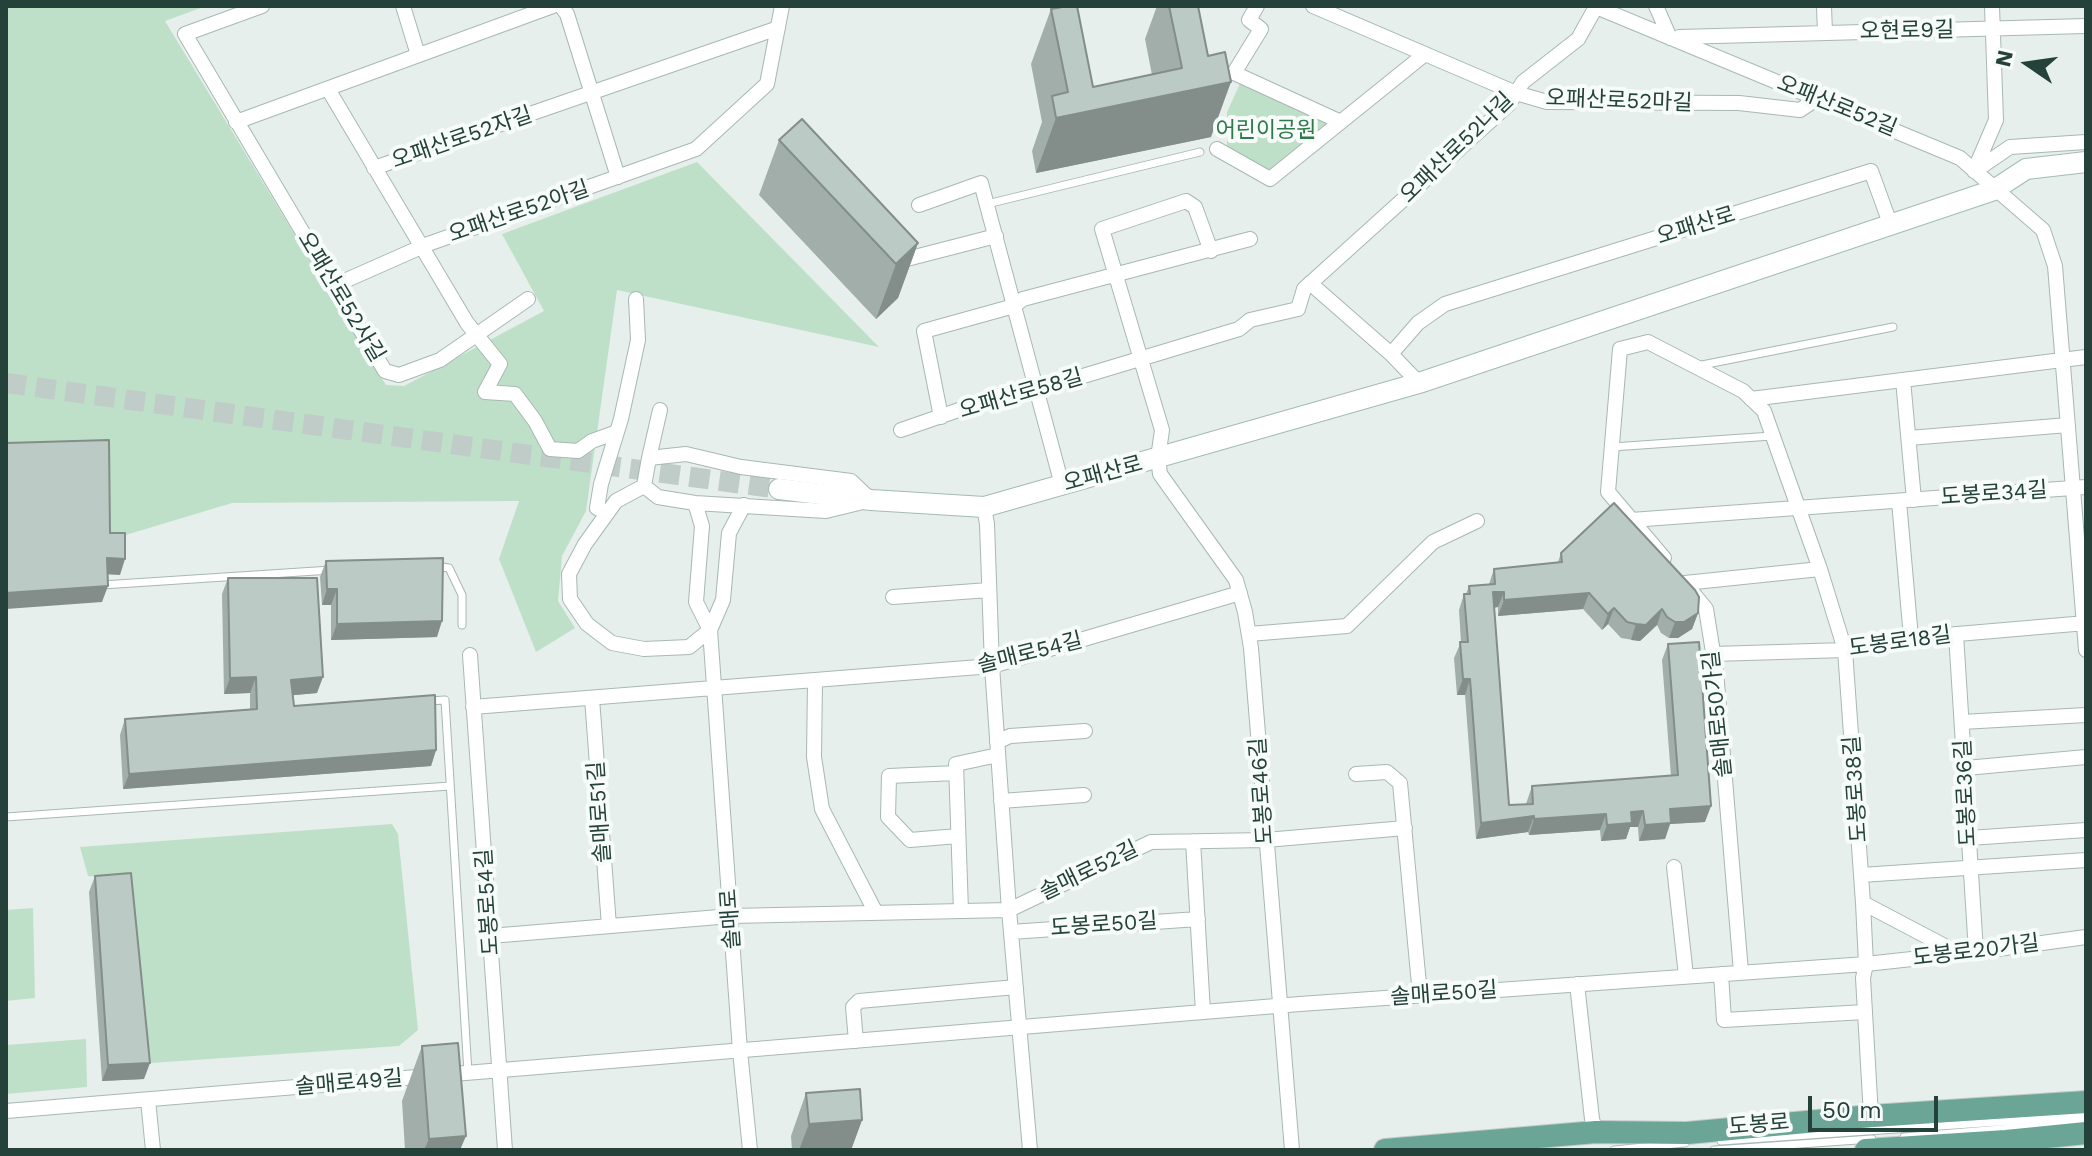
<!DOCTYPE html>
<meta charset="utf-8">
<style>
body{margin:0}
#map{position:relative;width:2092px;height:1156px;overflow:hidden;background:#e6efeb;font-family:"Work Sans",sans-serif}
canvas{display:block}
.frame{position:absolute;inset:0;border:8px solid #24423a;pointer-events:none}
.north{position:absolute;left:1988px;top:24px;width:80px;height:80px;-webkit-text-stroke:6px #f7fbf9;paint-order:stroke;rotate:283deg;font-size:22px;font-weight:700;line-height:32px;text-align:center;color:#24423a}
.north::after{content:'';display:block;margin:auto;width:28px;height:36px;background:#24423a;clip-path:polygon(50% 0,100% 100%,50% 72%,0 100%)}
.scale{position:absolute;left:1808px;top:1096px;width:130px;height:36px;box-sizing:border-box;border:4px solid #24423a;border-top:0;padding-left:10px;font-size:24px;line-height:28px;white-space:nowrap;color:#24423a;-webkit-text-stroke:6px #f7fbf9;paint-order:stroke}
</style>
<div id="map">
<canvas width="2092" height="1156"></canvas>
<div class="frame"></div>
<div class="north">N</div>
<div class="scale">50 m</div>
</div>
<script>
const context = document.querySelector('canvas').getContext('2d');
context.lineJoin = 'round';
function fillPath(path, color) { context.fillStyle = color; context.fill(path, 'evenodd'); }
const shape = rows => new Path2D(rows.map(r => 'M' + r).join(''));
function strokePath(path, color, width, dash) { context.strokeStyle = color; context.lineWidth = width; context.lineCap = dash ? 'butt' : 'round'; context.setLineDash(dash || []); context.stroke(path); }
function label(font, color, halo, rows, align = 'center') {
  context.font = font + ' "Work Sans","Noto Sans KR",sans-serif'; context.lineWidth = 8; context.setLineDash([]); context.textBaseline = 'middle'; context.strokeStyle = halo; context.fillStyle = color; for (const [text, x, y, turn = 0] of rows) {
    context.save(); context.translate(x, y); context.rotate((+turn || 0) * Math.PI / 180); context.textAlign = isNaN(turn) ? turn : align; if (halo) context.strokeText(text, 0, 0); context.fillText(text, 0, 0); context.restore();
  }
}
const green = shape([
 [6,6,206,6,165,21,386,385,404,386,544,311,502,234,697,162,879,347,617,290,586,511,562,556,558,601,575,628,536,652,499,559,519,501,232,503,6,571],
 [1243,77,1341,122,1271,178,1227,154,1227,112],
 [392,824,398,834,418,1030,399,1046,151,1063,128,879,88,876,80,847],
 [33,908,35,998,6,1001,6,910],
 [86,1039,87,1087,6,1094,6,1045]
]);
const secondaryTunnel = shape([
 [6,383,779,489]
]);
const lane = shape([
 [987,204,1200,152],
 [1697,366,1893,327],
 [1612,447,1772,436],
 [435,566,449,568,462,595,462,625],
 [102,585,331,570],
 [428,701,445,700,468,1073],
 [6,817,450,786],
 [1904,1137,2086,1122],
 [1721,1141,2086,1116],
 [1614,1150,1685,1143],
 [1714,1150,1872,1139]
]);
const street = shape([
 [262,6,185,34,385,371,399,375,440,360,528,299],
 [403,6,418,55],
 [561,6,567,14,618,177],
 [1257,6,1249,20,1261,29,1234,73,1341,122],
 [1313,6,1516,93,1547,102,1739,103,1800,110,1818,98],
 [1594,6,1960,158,2043,230,2055,266,2086,650],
 [1656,6,1670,38],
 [1824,6,1825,33],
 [1679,37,2086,26],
 [328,89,467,323,500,364,485,392,515,394,535,421,550,449,578,451,592,441,617,432],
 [236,122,553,6],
 [1217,149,1270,179,1425,54],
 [374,168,778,28],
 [1974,171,1996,120,1992,6],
 [1975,171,2010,147,2086,142],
 [919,205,981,183,1062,485],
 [1211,251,1195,207,1186,201,1102,229,1162,430,1158,458,1160,474,1236,580,1245,612,1251,648,1292,1150],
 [903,260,996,236],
 [1310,283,1391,354,1419,383],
 [333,286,428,244,696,149,767,84,782,6],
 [1391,354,1418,323,1445,304,1871,171,1891,226],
 [1903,380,1914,500],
 [1751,399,2086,357],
 [941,417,924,331,1014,306,1023,299,1250,239],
 [901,430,1025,387,1050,386,1239,329,1250,320,1298,309,1304,289,1509,104,1523,82,1578,39,1596,7],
 [1909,438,2068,425],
 [686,454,741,467,851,481,871,500,826,511,695,503,658,497,644,486,649,458,686,454],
 [649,458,660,410],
 [644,486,616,501,585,544,569,574,570,599,587,624,612,643,644,649,689,647,710,630,723,600,729,533,744,505],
 [1899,501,1911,638],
 [695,503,702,526,696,602,710,630,740,1051,750,1150],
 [984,507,987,524,992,666,1009,910,1030,1150],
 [606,513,597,508,601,484,621,419,638,340,636,299],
 [1631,520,2086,487],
 [1664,558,1608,492,1620,349,1648,342,1743,391,1764,411,1820,569,1845,650,1863,903,1866,964,1863,978,1871,1116],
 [1685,583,1820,569],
 [1688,587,1706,609,1716,671,1741,972],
 [893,597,989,590],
 [1249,634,1347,626,1433,542,1477,521],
 [1956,634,1976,952],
 [1713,654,1845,650,1911,638,2086,623],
 [470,655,505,1150],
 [815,681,814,757,822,809,876,913],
 [592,698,609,926],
 [473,707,992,666,1240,593],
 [1962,722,2086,715],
 [997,742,1010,736,1085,731],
 [1966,768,2086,757],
 [956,773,889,776,888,817,910,840,958,836],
 [1356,774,1387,772,1400,783,1420,995],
 [1001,801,1084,795],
 [1969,838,2086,830],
 [1193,841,1203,1012],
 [1674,867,1686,976],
 [1861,875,2086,860],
 [1863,903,1958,953],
 [961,911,956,764,998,755],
 [1011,932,1198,919],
 [490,936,731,916,1009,910,1151,842,1266,840,1405,828],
 [1721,974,1724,1020,1865,1012],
 [1577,984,1592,1119,1596,1132],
 [856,1041,853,1007,859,1001,1016,987],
 [148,1100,153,1150],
 [6,1111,1300,1004,1866,964,1976,952,2086,937]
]);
const secondary = shape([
 [779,489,871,500,984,507,1419,383,1994,190,2026,169,2086,162]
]);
const primary = shape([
 [1385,1150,1596,1132,1687,1133,1871,1116,2086,1102],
 [1866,1150,2006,1141,2086,1133]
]);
const wall = shape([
 [1157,6,1198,6,1211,137,1036,173,1032,151,1042,122,1031,64,1051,9,1093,87,1152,75,1145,39],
 [779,140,918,243,898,298,876,319,759,195],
 [1561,553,1698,613,1692,629,1678,638,1669,638,1661,633,1657,625,1640,641,1621,638,1608,624,1602,630,1583,609,1498,616,1498,607,1494,608,1509,805,1526,804,1532,786,1671,776,1662,660,1668,644,1705,822,1670,824,1665,839,1639,841,1638,827,1630,827,1626,839,1601,841,1600,830,1529,835,1528,832,1476,839,1465,695,1457,695,1454,658,1461,642,1459,610,1464,594,1466,594,1469,586,1489,584,1494,569,1558,562],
 [326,561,437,637,331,640,331,605,322,605,320,577],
 [228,578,317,693,293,695,294,706,436,750,431,766,123,789,120,735,125,719,250,710,250,693,224,694,222,594],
 [95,876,144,1079,102,1081,89,892],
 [422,1046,460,1150,405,1150,402,1101],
 [806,1093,862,1120,851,1150,792,1150,791,1136]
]);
const shadedWall = shape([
 [1231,82,1211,137,1036,173,1056,118],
 [918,243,898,298,876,319,896,264],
 [107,558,125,559,120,575,101,574],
 [108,586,102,602,6,609,6,593],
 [327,589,337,589,331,605,322,605],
 [1493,592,1504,592,1498,607,1487,608],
 [1589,593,1583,609,1498,616,1504,600],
 [1614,608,1608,624,1602,630,1608,614],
 [1662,609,1657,625,1640,641,1631,640,1636,624],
 [1698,613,1692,629,1678,638,1669,638,1675,622],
 [442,621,437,637,331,640,337,624],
 [256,677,250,693,224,694,230,678],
 [323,677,317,693,285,696,291,680],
 [1463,679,1470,679,1465,695,1457,695],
 [436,750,431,766,123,789,129,774],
 [1711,806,1705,822,1670,824,1665,839,1639,841,1645,825,1670,809],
 [1643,811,1638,827,1630,827,1626,839,1601,841,1607,825,1631,812],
 [1606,814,1600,830,1529,835,1534,819],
 [1534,816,1528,832,1476,839,1481,823],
 [150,1063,144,1079,102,1081,108,1065],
 [862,1120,851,1150,799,1150,809,1124],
 [466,1136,460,1150,424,1150,429,1139]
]);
const building = shape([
 [1068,6,1077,6,1093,87,1182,68,1169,6,1198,6,1208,56,1225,52,1231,82,1056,118,1052,96,1068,92,1051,9,1068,6],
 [802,119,918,243,896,264,779,140,802,119],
 [109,440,110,533,125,533,125,559,107,558,108,586,6,593,6,443,109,440],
 [1614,503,1695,590,1699,597,1698,613,1684,622,1675,622,1667,617,1662,609,1646,625,1636,624,1627,622,1614,608,1608,614,1589,593,1504,600,1504,592,1493,592,1509,805,1533,804,1532,786,1678,775,1668,644,1699,642,1711,806,1670,809,1671,823,1645,825,1643,811,1631,812,1632,823,1607,825,1606,814,1534,819,1534,816,1481,823,1470,679,1463,679,1460,642,1468,642,1464,594,1470,594,1469,586,1495,584,1494,569,1562,562,1561,553,1614,503],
 [443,558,442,621,337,624,337,589,327,589,326,561,443,558],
 [228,578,317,578,323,677,291,680,294,706,435,695,436,750,129,774,125,719,257,709,256,677,230,678,228,578],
 [131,873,150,1063,108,1065,95,876,131,873],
 [458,1043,466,1136,429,1139,422,1046,458,1043],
 [860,1089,862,1120,809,1124,806,1093,860,1089]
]);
const streetNames = [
 ["오현로9길",1907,31,-1],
 ["오패산로52마길",1619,101,2],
 ["오패산로52길",1837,106,22],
 ["오패산로52자길",462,138,-19],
 ["오패산로52나길",1457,148,-44],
 ["오패산로52아길",519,212,-19],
 ["오패산로",1696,226,-17],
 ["오패산로52사길",341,297,59],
 ["오패산로58길",1021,394,-16],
 ["오패산로",1103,474,-15],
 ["도봉로34길",1994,494,-4],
 ["도봉로18길",1900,642,-8],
 ["솔매로54길",1030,653,-14],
 ["솔매로50가길",1718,714,-96],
 ["도봉로38길",1856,789,-94],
 ["도봉로46길",1262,791,-94],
 ["도봉로36길",1966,793,-93],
 ["솔매로51길",600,812,-94],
 ["솔매로52길",1089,871,-26],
 ["도봉로54길",488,902,-94],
 ["솔매로",731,919,-94],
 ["도봉로50길",1104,925,-4],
 ["도봉로20가길",1976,951,-7],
 ["솔매로50길",1444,994,-4],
 ["솔매로49길",349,1083,-5],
 ["도봉로",1759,1125,-5]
];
const parkNames = [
 ["어린이공원",1266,131]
];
fillPath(green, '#bfe0c8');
strokePath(secondaryTunnel, '#bfccc8', 20, [20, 10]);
strokePath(lane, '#a8b8b2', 9);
strokePath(street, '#a8b8b2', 16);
strokePath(secondary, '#a4bbb3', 22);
strokePath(primary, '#c2cac8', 24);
strokePath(lane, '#fff', 7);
strokePath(street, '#fff', 14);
strokePath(secondary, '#fff', 20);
strokePath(primary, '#6aa596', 22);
fillPath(wall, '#a1aea9');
fillPath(shadedWall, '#838d89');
fillPath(building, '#bbcac4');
strokePath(building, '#838d89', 2);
label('22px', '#24423a', '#f7fbf9', streetNames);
label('22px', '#2d7a4b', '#f7fbf9', parkNames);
</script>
